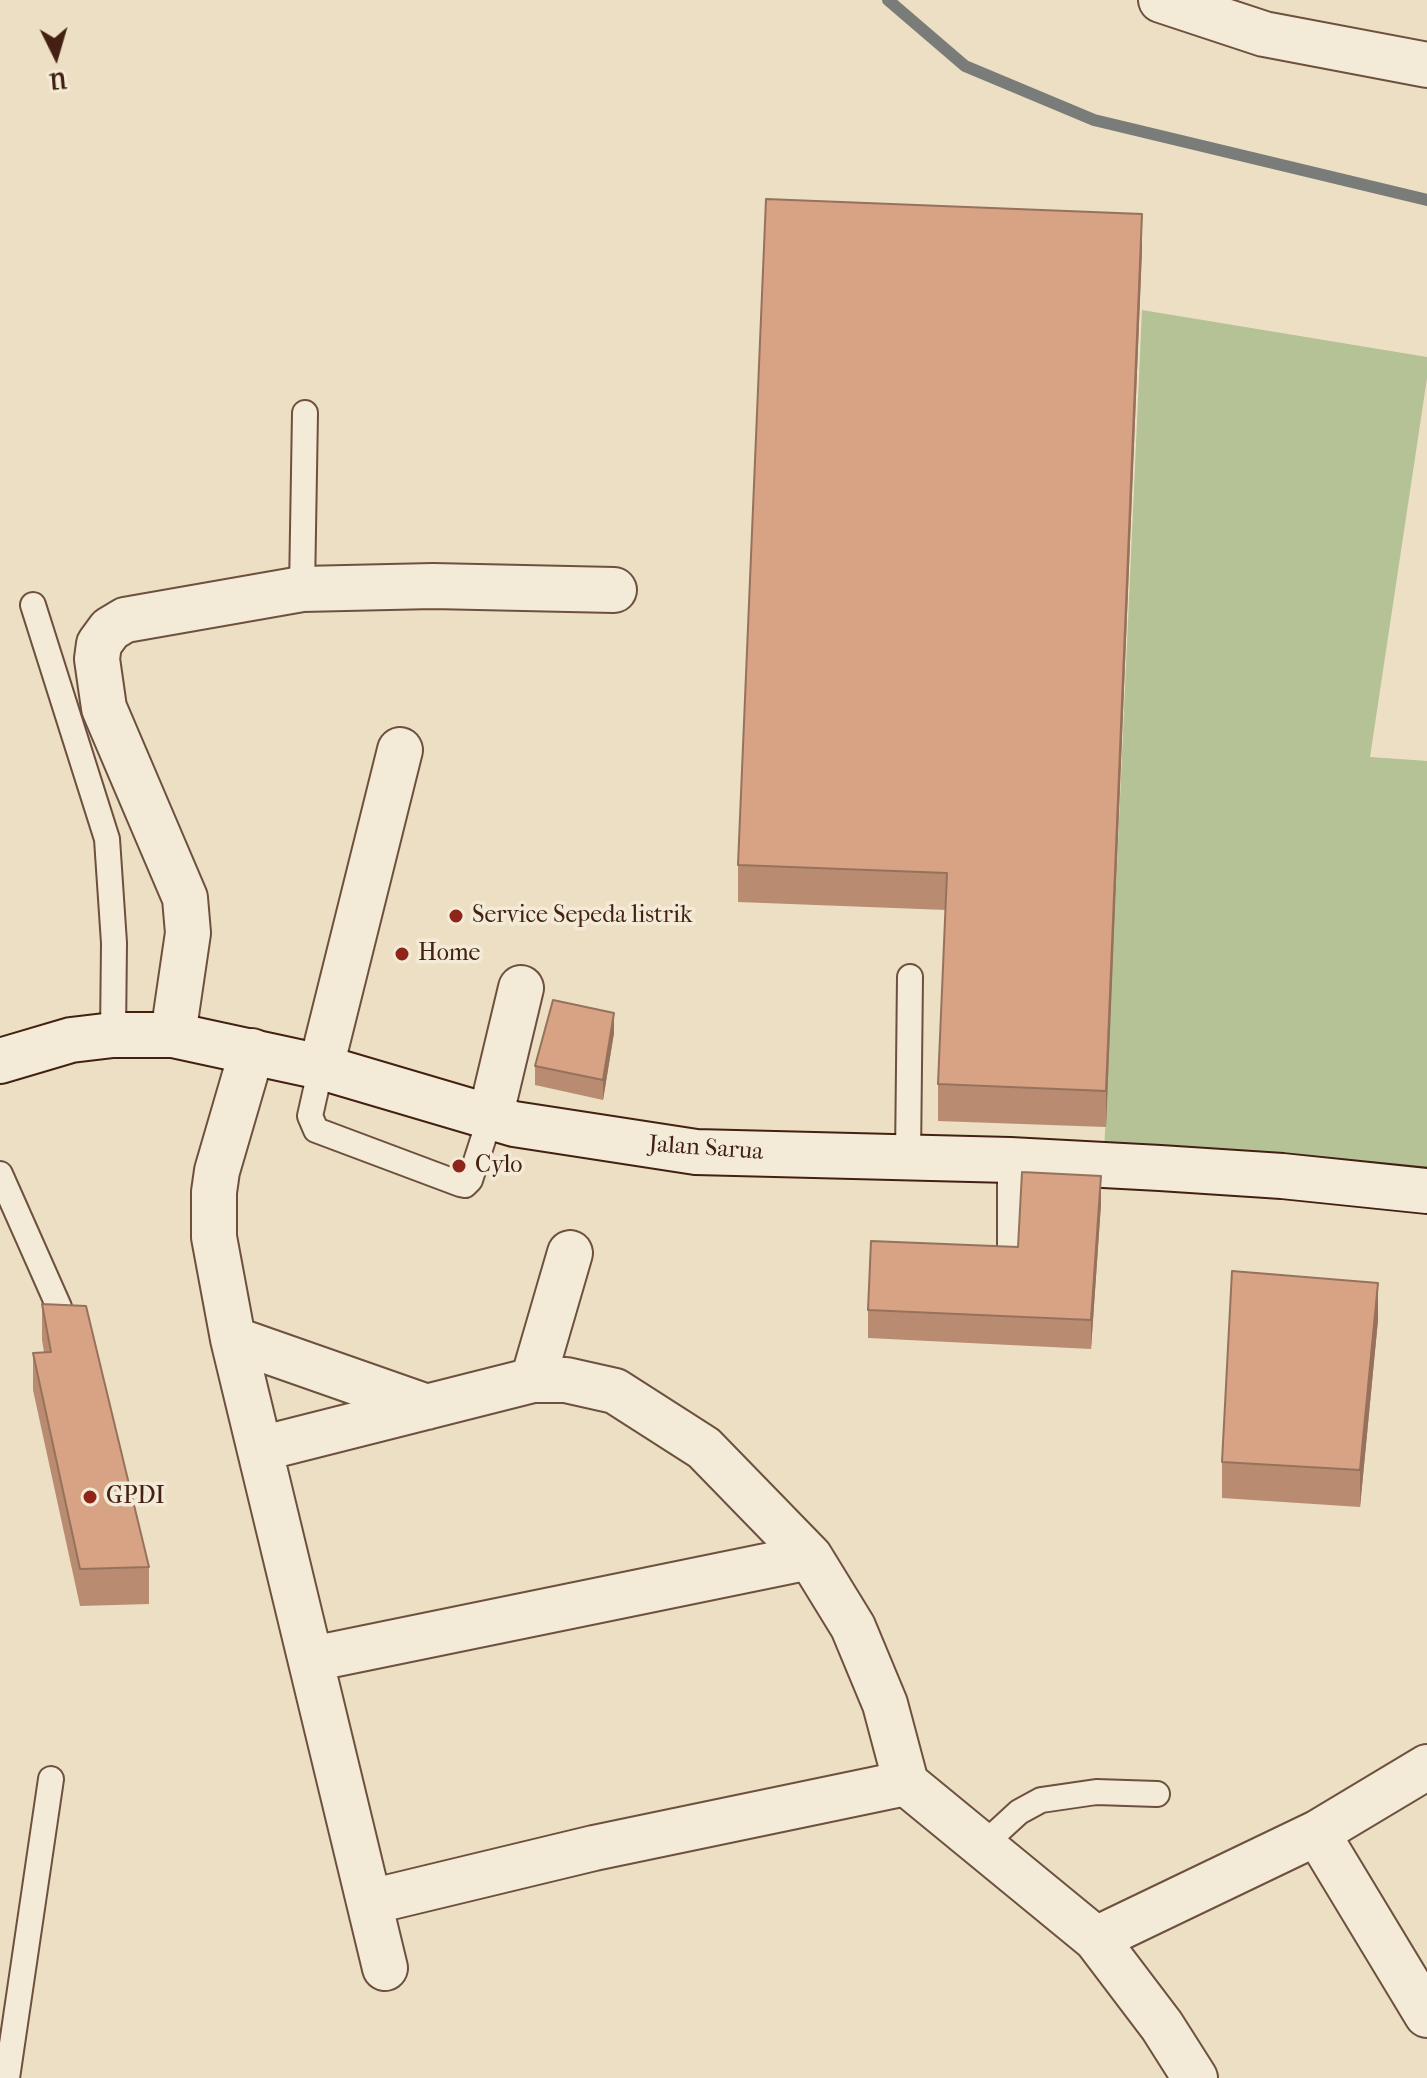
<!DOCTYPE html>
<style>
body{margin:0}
#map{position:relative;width:1427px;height:2078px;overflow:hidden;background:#ecdfc3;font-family:"IM FELL French Canon",serif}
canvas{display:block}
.north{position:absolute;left:16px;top:16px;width:80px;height:80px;-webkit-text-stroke:6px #f3ead8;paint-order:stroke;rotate:175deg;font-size:22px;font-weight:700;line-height:32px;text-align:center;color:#432011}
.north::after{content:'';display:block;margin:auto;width:28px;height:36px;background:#432011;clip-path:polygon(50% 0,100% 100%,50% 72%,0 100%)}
</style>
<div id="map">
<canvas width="1427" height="2078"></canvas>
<div class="north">U</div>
</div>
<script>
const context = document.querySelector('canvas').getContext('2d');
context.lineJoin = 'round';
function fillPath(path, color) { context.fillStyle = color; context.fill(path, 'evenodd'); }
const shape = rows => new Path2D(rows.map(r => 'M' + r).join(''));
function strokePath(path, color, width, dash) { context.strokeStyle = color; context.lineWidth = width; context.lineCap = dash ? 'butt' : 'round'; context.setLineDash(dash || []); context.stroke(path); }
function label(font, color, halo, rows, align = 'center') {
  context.font = font + ' "IM FELL French Canon",serif'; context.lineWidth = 7; context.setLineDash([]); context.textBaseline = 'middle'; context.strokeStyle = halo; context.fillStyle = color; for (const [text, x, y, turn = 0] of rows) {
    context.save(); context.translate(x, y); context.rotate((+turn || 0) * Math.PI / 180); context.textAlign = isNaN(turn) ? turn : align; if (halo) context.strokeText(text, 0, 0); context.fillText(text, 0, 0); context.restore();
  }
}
const green = shape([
 [1142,310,1427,357,1427,378,1370,757,1427,761,1427,1186,1104,1154]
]);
const stream = shape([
 [888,0,965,66,1094,120,1427,200]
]);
const service = shape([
 [302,589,305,413],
 [33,605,107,839,114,943,113,1035],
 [321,1067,310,1116,316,1130,460,1184,465,1185,470,1180,490,1118],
 [908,1157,910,977],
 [0,1174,59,1307],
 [1010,1248,1010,1160],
 [982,1846,1019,1812,1041,1800,1096,1792,1157,1794],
 [7,2078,51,1779]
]);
const minor = shape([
 [1161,0,1264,34,1427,65],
 [173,1035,188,933,185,898,104,708,97,659,99,644,110,629,125,620,302,589,433,586,614,590],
 [252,1051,217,1171,214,1192,214,1237,233,1339,385,1968],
 [321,1067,400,750],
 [490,1118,521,988],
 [233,1339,427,1407],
 [533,1380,570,1253],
 [260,1449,533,1380,566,1380,615,1391,704,1448,810,1557,853,1627,885,1704,906,1783,1096,1939,1162,2026,1195,2078],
 [312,1659,810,1557],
 [1317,1833,1427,2015],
 [370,1902,594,1848,906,1783],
 [1096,1939,1317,1833,1427,1767]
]);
const secondary = shape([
 [0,1061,71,1040,113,1035,173,1035,321,1067,514,1124,696,1152,1010,1160,1160,1168,1282,1176,1427,1191]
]);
const wall = shape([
 [1142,250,1106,1127,938,1121,938,1084,946,910,738,902,738,865],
 [614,1033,603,1100,535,1085,535,1066],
 [1101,1204,1091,1349,868,1338,868,1310,1018,1247],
 [42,1304,149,1567,149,1604,80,1606,33,1390,33,1353,44,1352,42,1340],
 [1378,1320,1360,1507,1222,1498,1222,1462]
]);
const shadedWall = shape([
 [1142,214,1142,250,1106,1127,1106,1091],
 [614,1013,614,1033,603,1100,603,1080],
 [1101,1176,1101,1204,1091,1349,1091,1320],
 [1378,1283,1378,1320,1360,1507,1360,1470]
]);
const building = shape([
 [766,199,1142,214,1106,1091,938,1084,947,873,738,865,766,199],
 [553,1000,614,1013,603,1080,535,1066,553,1000],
 [1022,1172,1101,1176,1091,1320,868,1310,871,1241,1018,1247,1022,1172],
 [1232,1271,1378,1283,1360,1470,1222,1462,1232,1271],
 [42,1304,86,1306,149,1567,80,1569,33,1353,51,1352,42,1304]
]);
const markers = [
 [456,916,8,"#8f2418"],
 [402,954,8,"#8f2418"],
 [459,1166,8,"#8f2418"],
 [90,1497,8,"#8f2418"]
];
const poiNames = [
 ["Service Sepeda listrik",472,916],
 ["Home",418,954],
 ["Cylo",475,1166],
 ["GPDI",106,1497]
];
const streetNames = [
 ["Jalan Sarua",706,1149,4]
];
fillPath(green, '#b4c296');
strokePath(stream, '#7a7c79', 12);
strokePath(service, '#6d503e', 28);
strokePath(minor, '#6d503e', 48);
strokePath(secondary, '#432011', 48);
strokePath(service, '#f3ead8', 24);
strokePath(minor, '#f3ead8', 44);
strokePath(secondary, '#f3ead8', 44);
fillPath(wall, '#b98c72');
fillPath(shadedWall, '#96725c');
fillPath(building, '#d7a384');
strokePath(building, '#96725c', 2);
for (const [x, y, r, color] of markers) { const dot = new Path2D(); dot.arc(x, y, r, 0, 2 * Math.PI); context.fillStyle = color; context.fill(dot); strokePath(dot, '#f3ead8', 3); }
label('24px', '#432011', '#f3ead8', poiNames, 'left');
label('24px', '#432011', '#f3ead8', streetNames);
</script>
